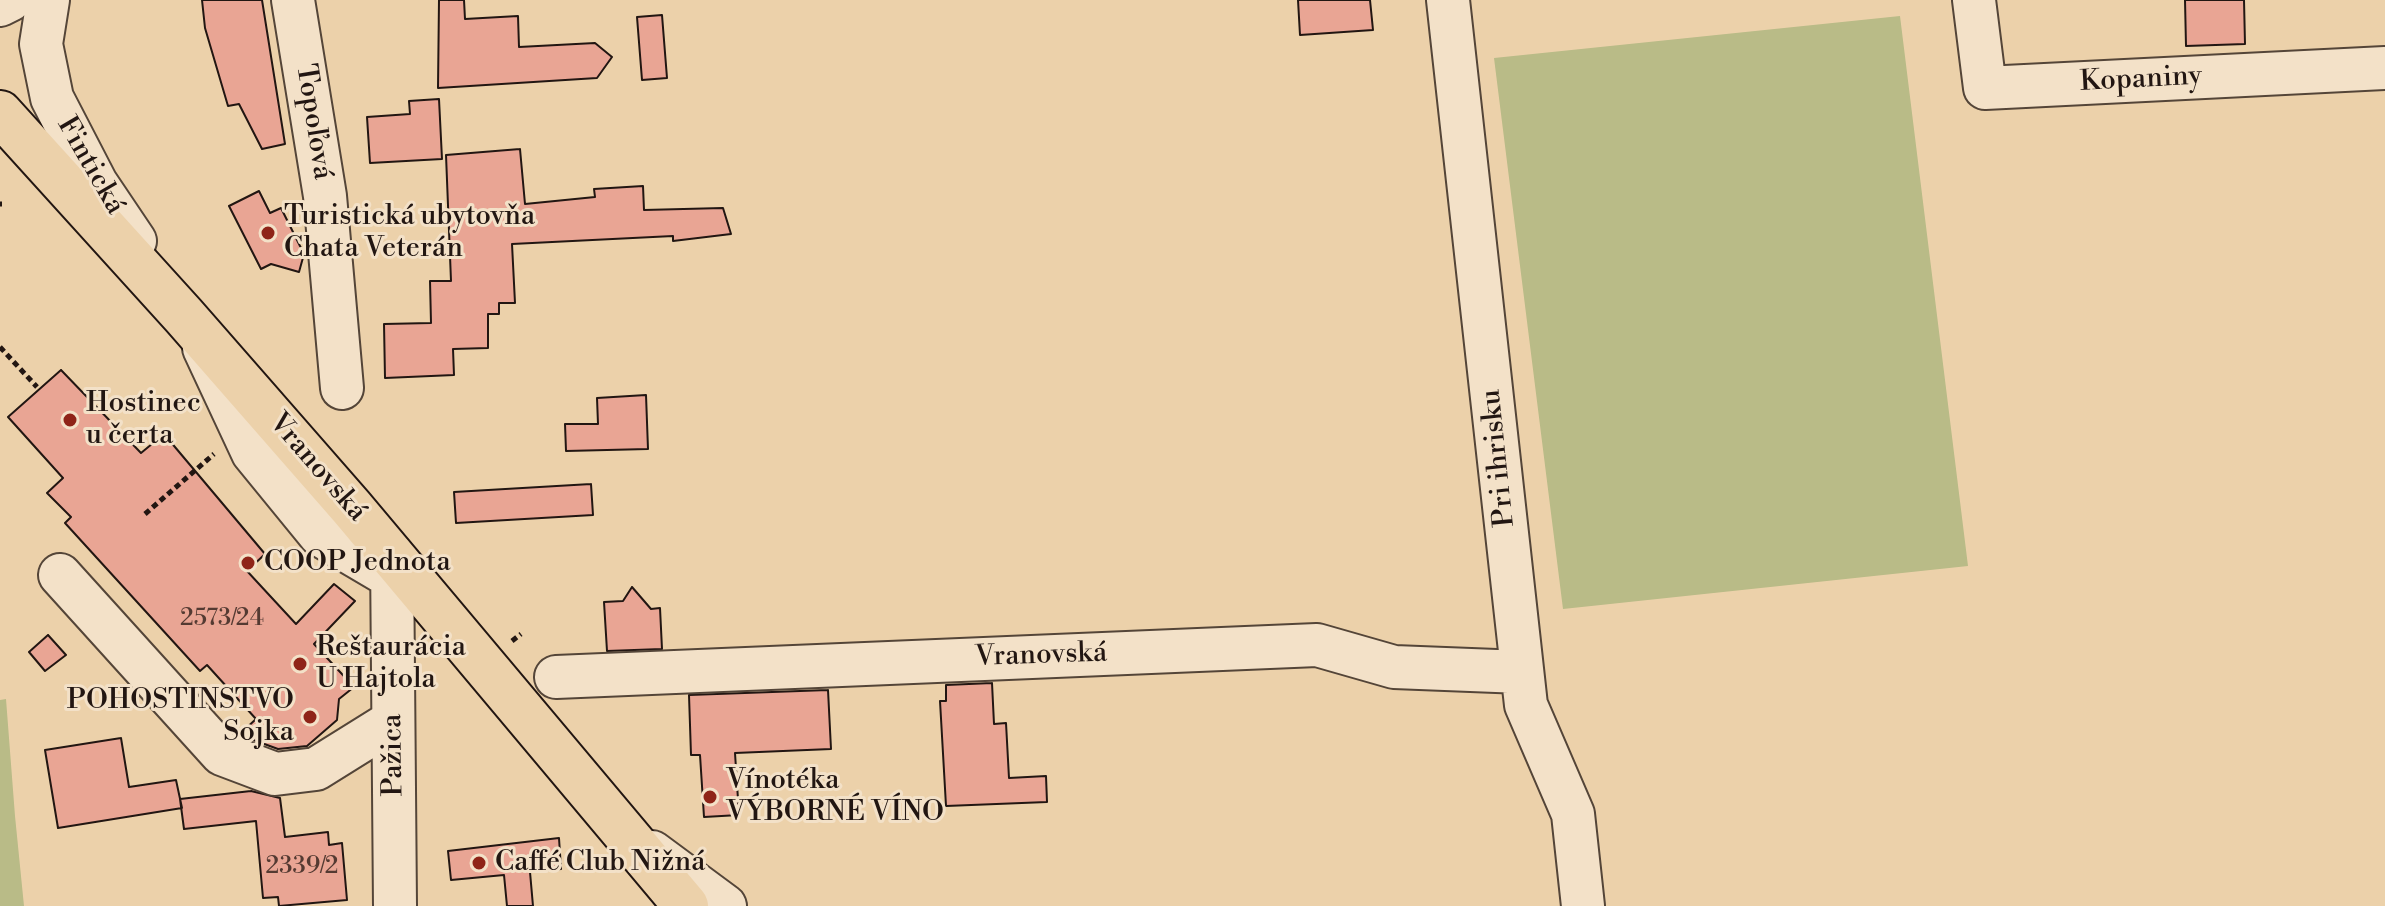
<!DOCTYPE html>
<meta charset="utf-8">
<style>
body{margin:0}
canvas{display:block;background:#ecd1aa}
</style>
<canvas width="2385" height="906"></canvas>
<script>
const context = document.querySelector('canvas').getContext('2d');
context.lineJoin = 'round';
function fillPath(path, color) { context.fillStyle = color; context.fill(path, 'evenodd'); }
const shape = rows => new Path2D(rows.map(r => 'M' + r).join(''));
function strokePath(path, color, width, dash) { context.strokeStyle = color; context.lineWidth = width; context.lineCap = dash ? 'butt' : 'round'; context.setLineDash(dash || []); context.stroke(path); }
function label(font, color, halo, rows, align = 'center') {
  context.font = font + ' "Libre Bodoni",serif'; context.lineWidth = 6; context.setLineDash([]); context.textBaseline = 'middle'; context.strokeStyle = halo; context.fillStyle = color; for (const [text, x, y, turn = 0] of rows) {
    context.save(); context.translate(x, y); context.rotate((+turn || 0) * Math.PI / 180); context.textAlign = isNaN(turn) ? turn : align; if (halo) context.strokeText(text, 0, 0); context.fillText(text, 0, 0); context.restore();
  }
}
const green = shape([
 [1900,16,1968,566,1563,609,1494,58],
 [6,699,15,816,24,906,0,906,0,700]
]);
const building = shape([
 [202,0,262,0,285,144,262,149,239,104,228,106,205,28,202,0],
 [439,0,464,0,465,19,518,16,519,47,595,43,612,57,597,78,438,88,439,0],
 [1298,0,1370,0,1373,30,1300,35,1298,0],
 [2185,0,2244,0,2245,44,2186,46,2185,0],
 [662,15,667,78,642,80,637,17,662,15],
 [439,99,442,159,370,163,367,117,410,114,409,101,439,99],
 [520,149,525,204,595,197,594,189,643,186,644,210,723,208,731,234,673,241,673,236,512,244,515,303,499,303,499,314,488,314,488,348,453,349,454,375,385,378,384,324,431,323,430,281,451,281,446,155,520,149],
 [259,191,270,213,281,208,304,254,299,272,271,264,261,269,229,206,259,191],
 [61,370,141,453,164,434,265,554,247,571,296,624,334,584,355,601,314,644,354,687,339,699,337,720,307,746,278,749,248,738,242,732,256,719,207,665,200,671,65,523,71,517,47,493,63,478,8,417,61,370],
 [646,395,648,449,566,451,565,424,598,424,597,398,646,395],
 [591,484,593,515,456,523,454,492,591,484],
 [632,587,651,609,660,608,662,649,607,651,604,602,623,601,632,587],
 [48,635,66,655,45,671,29,652,48,635],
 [992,683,994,724,1006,723,1009,778,1046,776,1047,802,946,806,940,701,946,701,946,685,992,683],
 [828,690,831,749,735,753,739,815,704,817,700,755,691,755,689,695,828,690],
 [121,738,129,787,176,780,182,808,58,828,45,750,121,738],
 [251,791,280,798,285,837,328,832,329,845,342,843,347,900,279,906,278,897,263,898,256,821,184,829,180,799,251,791],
 [559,838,561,869,530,872,533,906,507,906,504,875,451,880,448,851,559,838]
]);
const path = shape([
 [0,204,2,204],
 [0,347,37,387],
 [145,514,214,454],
 [512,641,521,634]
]);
const minor = shape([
 [48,0,41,44,52,98,96,183,135,241],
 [293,0,325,196,342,388],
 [1448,0,1526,705,1573,814,1583,906],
 [1974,0,1985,88,2385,68],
 [0,5,10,0],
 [204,348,253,453,320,535,420,594],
 [392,555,395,906],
 [60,575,222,754,275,774,316,769,393,721],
 [556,677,1317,645,1394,667,1522,672],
 [652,852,725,906]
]);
const major = shape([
 [0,113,184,316,351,507,686,906]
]);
const markers = [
 [268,233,8,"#8f2418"],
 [70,420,8,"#8f2418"],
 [248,563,8,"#8f2418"],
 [300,664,8,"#8f2418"],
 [310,717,8,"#8f2418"],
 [710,797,8,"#8f2418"],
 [479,863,8,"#8f2418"]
];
const numberNames = [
 ["2573/24",222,619],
 ["2339/2",302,867]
];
const streetNames = [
 ["Kopaniny",2141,80,-3],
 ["Topoľová",313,122,81],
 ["Fintická",90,166,60],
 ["Pri ihrisku",1499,458,-96],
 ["Vranovská",317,468,49],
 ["Vranovská",1041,656,-2],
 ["Pažica",394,755,-91]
];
const poiNames = [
 ["Turistická ubytovňa",284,217],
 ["Chata Veterán",284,249],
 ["Hostinec",86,404],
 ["u čerta",86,436],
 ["COOP Jednota",264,563],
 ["Reštaurácia",316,648],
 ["U Hajtola",316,680],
 ["POHOSTINSTVO",294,701,"right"],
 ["Sojka",294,733,"right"],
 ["Vínotéka",726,781],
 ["VÝBORNÉ VÍNO",726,813],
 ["Caffé Club Nižná",495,863]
];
fillPath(green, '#b9bb87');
fillPath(building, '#e9a594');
strokePath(building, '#221612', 2);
strokePath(minor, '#544538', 46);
strokePath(major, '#221612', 48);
strokePath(path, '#221612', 5, [6, 4]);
strokePath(minor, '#f3e1c8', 42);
strokePath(major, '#ecd1aa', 44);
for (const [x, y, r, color] of markers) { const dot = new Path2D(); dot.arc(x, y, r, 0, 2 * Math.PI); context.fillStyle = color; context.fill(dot); strokePath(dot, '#f3e1c8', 3); }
label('24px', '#543a32', null, numberNames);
label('28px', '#221612', '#f3e1c8', streetNames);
label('28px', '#221612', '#f3e1c8', poiNames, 'left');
</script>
